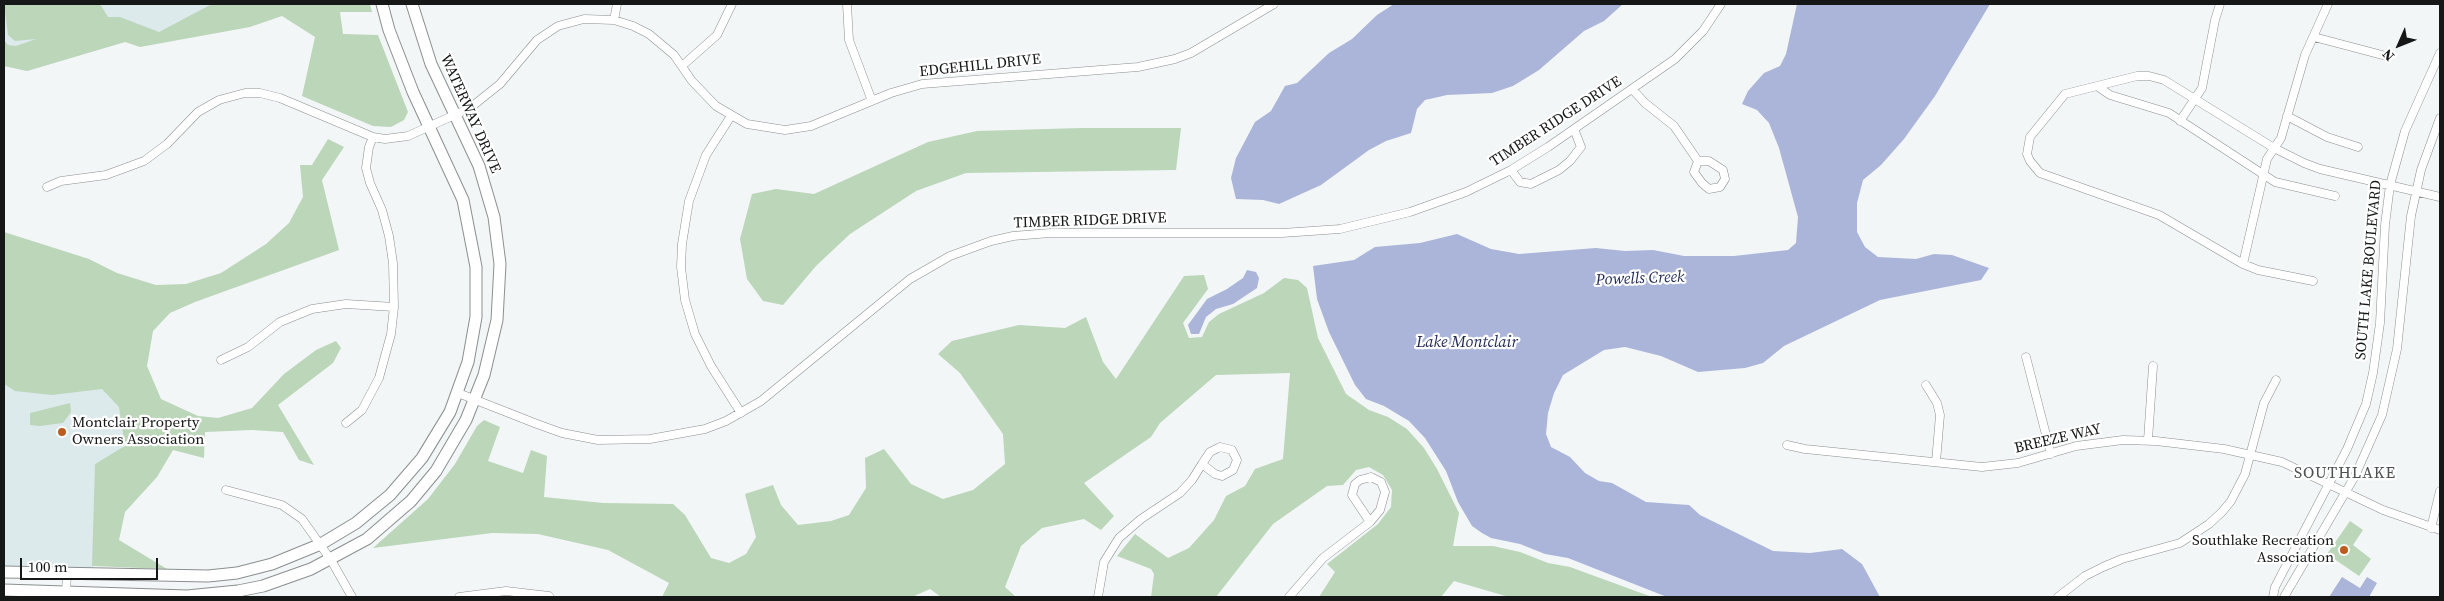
<!DOCTYPE html>
<style>
body{margin:0}
#map{position:relative;width:2444px;height:601px;overflow:hidden;background:#f2f6f7;font-family:"Source Serif 4",serif}
canvas{display:block}
.frame{position:absolute;inset:0;border:5px solid #161717;pointer-events:none}
.north{position:absolute;left:2374px;top:20px;width:50px;height:50px;-webkit-text-stroke:4px #fff;paint-order:stroke;rotate:226deg;font-size:14px;font-weight:700;line-height:20px;text-align:center;color:#161717}
.north::after{content:'';display:block;margin:auto;width:18px;height:22px;background:#161717;clip-path:polygon(50% 0,100% 100%,50% 72%,0 100%)}
.scale{position:absolute;left:20px;top:558px;width:138px;height:22px;box-sizing:border-box;border:2px solid #161717;border-top:0;padding-left:6px;font-size:15px;line-height:18px;white-space:nowrap;color:#161717;-webkit-text-stroke:4px #fff;paint-order:stroke}
</style>
<div id="map">
<canvas width="2444" height="601"></canvas>
<div class="frame"></div>
<div class="north">N</div>
<div class="scale">100 m</div>
</div>
<script>
const context = document.querySelector('canvas').getContext('2d');
context.lineJoin = 'round';
function fillPath(path, color) { context.fillStyle = color; context.fill(path, 'evenodd'); }
const shape = rows => new Path2D(rows.map(r => 'M' + r).join(''));
function strokePath(path, color, width, dash) { context.strokeStyle = color; context.lineWidth = width; context.lineCap = dash ? 'butt' : 'round'; context.setLineDash(dash || []); context.stroke(path); }
function label(font, color, halo, rows, align = 'center') {
  context.font = font + ' "Source Serif 4",serif'; context.lineWidth = 4.5; context.setLineDash([]); context.textBaseline = 'middle'; context.strokeStyle = halo; context.fillStyle = color; for (const [text, x, y, turn = 0] of rows) {
    context.save(); context.translate(x, y); context.rotate((+turn || 0) * Math.PI / 180); context.textAlign = isNaN(turn) ? turn : align; if (halo) context.strokeText(text, 0, 0); context.fillText(text, 0, 0); context.restore();
  }
}
const built = shape([
 [4,4,227,4,192,22,27,71,4,66],
 [4,232,160,297,93,570,4,568]
]);
const green = shape([
 [4,4,100,4,108,17,120,17,159,32,212,4,370,4,372,12,340,12,343,34,378,35,408,112,404,120,391,127,373,126,302,96,315,37,282,16,250,27,140,47,125,42,27,71,4,66,4,40,8,45,16,46,36,39,15,41,8,35],
 [1081,128,1181,128,1176,170,966,173,916,191,850,234,816,266,783,305,763,301,747,279,740,239,752,194,776,189,814,194,928,142,977,131],
 [328,139,344,147,322,180,339,250,195,302,170,313,153,331,147,366,161,399,198,416,218,418,252,408,284,374,316,350,336,341,341,348,333,363,278,405,314,465,299,460,283,432,252,430,205,432,204,458,173,450,157,477,125,512,119,540,167,569,92,566,95,464,125,446,119,407,102,389,52,395,15,391,4,384,4,232,89,259,117,273,156,285,186,284,221,273,266,244,289,223,303,197,300,165,312,165],
 [1204,275,1208,289,1183,323,1189,338,1202,337,1209,322,1219,314,1264,293,1284,278,1298,280,1307,288,1318,338,1346,394,1369,410,1388,417,1407,429,1424,448,1437,469,1459,513,1453,546,1493,546,1520,552,1548,563,1570,567,1652,597,1509,597,1454,581,1441,597,1319,597,1335,572,1327,564,1378,524,1391,507,1392,490,1383,475,1369,467,1356,470,1343,485,1327,486,1273,524,1216,597,1151,597,1154,574,1151,569,1117,556,1135,534,1168,558,1189,548,1214,520,1226,496,1245,486,1255,469,1283,459,1290,373,1216,375,1160,423,1151,437,1084,483,1114,516,1101,530,1084,519,1042,528,1021,546,1005,587,1016,597,941,597,930,589,912,597,662,597,669,583,608,550,538,534,492,533,373,548,428,499,455,464,477,426,484,420,500,427,488,461,523,473,531,450,547,456,544,497,603,503,673,504,685,515,711,558,729,563,746,554,756,537,745,494,773,485,781,505,798,525,831,521,849,515,866,488,865,458,884,449,911,484,943,499,973,490,1005,464,1003,434,960,373,938,354,952,341,1019,325,1065,328,1086,317,1103,362,1116,379,1184,276],
 [70,403,71,412,63,423,40,426,30,425,30,413],
 [2350,521,2363,530,2353,545,2371,559,2359,576,2327,554]
]);
const water = shape([
 [1394,4,1623,4,1604,21,1584,31,1539,70,1513,86,1492,93,1447,95,1425,100,1417,109,1411,133,1386,141,1369,150,1321,185,1279,204,1263,200,1236,199,1231,178,1236,158,1255,122,1271,111,1285,86,1297,83,1329,53,1352,39,1377,15],
 [1797,4,1990,4,1935,96,1904,139,1881,165,1863,180,1857,203,1857,232,1865,247,1878,257,1916,259,1934,254,1952,255,1989,268,1981,280,1880,300,1784,346,1763,363,1745,368,1698,372,1661,356,1625,347,1604,350,1563,375,1554,393,1548,413,1546,434,1551,447,1570,457,1585,473,1599,481,1612,483,1646,502,1689,505,1700,515,1773,551,1810,553,1842,549,1862,564,1880,597,1667,597,1568,558,1545,554,1520,544,1491,538,1482,533,1472,526,1458,502,1446,471,1425,438,1409,421,1384,406,1366,399,1355,385,1329,332,1317,299,1313,266,1354,260,1375,247,1420,243,1457,234,1491,249,1519,254,1596,248,1625,251,1653,250,1684,256,1734,256,1788,250,1796,243,1798,217,1779,148,1769,123,1757,110,1742,104,1748,91,1764,73,1780,66,1786,54],
 [1247,270,1256,272,1259,278,1257,288,1233,304,1216,309,1206,317,1199,334,1191,334,1188,325,1207,299,1227,289,1243,278],
 [2342,577,2360,588,2367,577,2377,583,2369,597,2329,597]
]);
const minor = shape([
 [847,4,849,40,872,101],
 [614,20,617,4],
 [2314,37,2386,56],
 [682,66,717,35,732,4],
 [2097,86,2110,95,2169,113,2275,182,2335,196],
 [1632,89,1645,103,1674,126,1698,161,1709,161,1723,170,1725,179,1720,187,1709,189,1702,183,1694,172,1698,161],
 [731,116,706,155,689,201,682,244,681,267,685,300,695,334,711,366,741,413],
 [2287,116,2327,137,2358,147],
 [2180,121,2202,88,2215,20,2220,4],
 [1511,170,1520,182,1531,184,1559,170,1570,161,1581,147,1574,129],
 [47,187,61,181,106,175,144,161,167,144,198,112,219,100,245,93,260,93,280,98,373,137,385,139,408,136,470,108,500,84,537,40,558,26,584,19,614,20,633,26,649,34,674,55,692,81,716,106,747,124,785,130,811,126,891,93,922,84,1138,67,1175,59,1191,53,1274,4],
 [2243,264,2267,159,2281,138,2305,55,2328,4],
 [2313,281,2258,270,2243,264,2159,215,2040,173,2030,161,2027,154,2030,137,2065,94,2137,76,2149,76,2164,80,2274,148,2304,163,2320,169,2440,197],
 [2026,357,2051,454],
 [221,360,248,347,280,322,312,309,346,304,394,307],
 [1926,385,1937,403,1940,415,1936,462],
 [458,393,537,424,562,433,598,440,650,439,705,429,726,421,761,401,910,279,950,256,991,241,1013,236,1050,233,1282,233,1340,229,1410,212,1466,192,1511,170,1548,147,1675,59,1703,31,1721,4],
 [346,423,362,410,379,378,391,334,394,307,393,263,389,236,382,210,370,183,366,168,369,147,373,137],
 [2148,440,2153,366],
 [1787,445,1805,449,1982,467,2018,463,2076,446,2123,440,2156,441,2224,449,2282,462,2383,510,2440,530],
 [1220,447,1232,450,1237,460,1233,470,1222,476,1215,474,1202,464,1210,452,1220,447],
 [1371,477,1381,482,1385,492,1380,510,1370,522,1352,495,1355,484,1360,480,1371,477],
 [226,490,282,505,302,519,331,560,352,597],
 [2431,528,2440,491],
 [67,574,66,592,68,596],
 [459,597,506,591,549,596],
 [1098,597,1104,562,1119,538,1141,519,1180,493,1192,480,1202,464],
 [1289,597,1323,558,1370,522],
 [2058,597,2085,576,2103,567,2122,559,2180,543,2209,524,2222,512,2231,501,2245,474,2264,403,2276,380],
 [2273,597,2275,587,2347,449,2366,404,2373,373,2380,323,2385,225,2390,185,2405,131,2440,53],
 [2284,597,2355,476,2382,415,2397,349,2411,216,2421,170,2440,118]
]);
const secondary = shape([
 [4,572,208,576,237,573,272,564,321,544,356,523,390,495,422,458,450,412,468,362,476,317,476,267,463,200,413,92,389,30,382,4],
 [4,590,187,596,238,591,263,586,311,569,367,539,411,501,436,471,466,420,484,375,497,320,500,264,494,217,479,166,431,64,412,4]
]);
const markers = [
 [62,432,5,"#be5c20"],
 [2344,550,5,"#be5c20"]
];
const streetNames = [
 ["EDGEHILL DRIVE",980,66,-6],
 ["WATERWAY DRIVE",470,114,66],
 ["TIMBER RIDGE DRIVE",1556,122,-33],
 ["TIMBER RIDGE DRIVE",1090,221,-2],
 ["SOUTH LAKE BOULEVARD",2369,270,-85],
 ["BREEZE WAY",2058,439,-13]
];
const poiNames = [
 ["Montclair Property",72,423],
 ["Owners Association",72,440],
 ["Southlake Recreation",2334,541,"right"],
 ["Association",2334,558,"right"]
];
const waterNames = [
 ["Powells Creek",1640,279,-2],
 ["Lake Montclair",1467,343]
];
const neighbourhoodNames = [
 ["SOUTHLAKE",2345,474]
];
fillPath(built, '#ddeaec');
fillPath(green, '#bbd6b9');
fillPath(water, '#aab5d9');
strokePath(minor, '#8b8f8f', 9);
strokePath(secondary, '#8b8f8f', 13);
strokePath(minor, '#fff', 8);
strokePath(secondary, '#fff', 11);
for (const [x, y, r, color] of markers) { const dot = new Path2D(); dot.arc(x, y, r, 0, 2 * Math.PI); context.fillStyle = color; context.fill(dot); strokePath(dot, '#fff', 2); }
label('15px', '#161717', '#fff', streetNames);
label('15px', '#161717', '#fff', poiNames, 'left');
label('italic 16px', '#1d2552', '#fff', waterNames);
context.letterSpacing = '1px';
label('16px', '#4c5050', '#fff', neighbourhoodNames);
context.letterSpacing = '0px';
</script>
